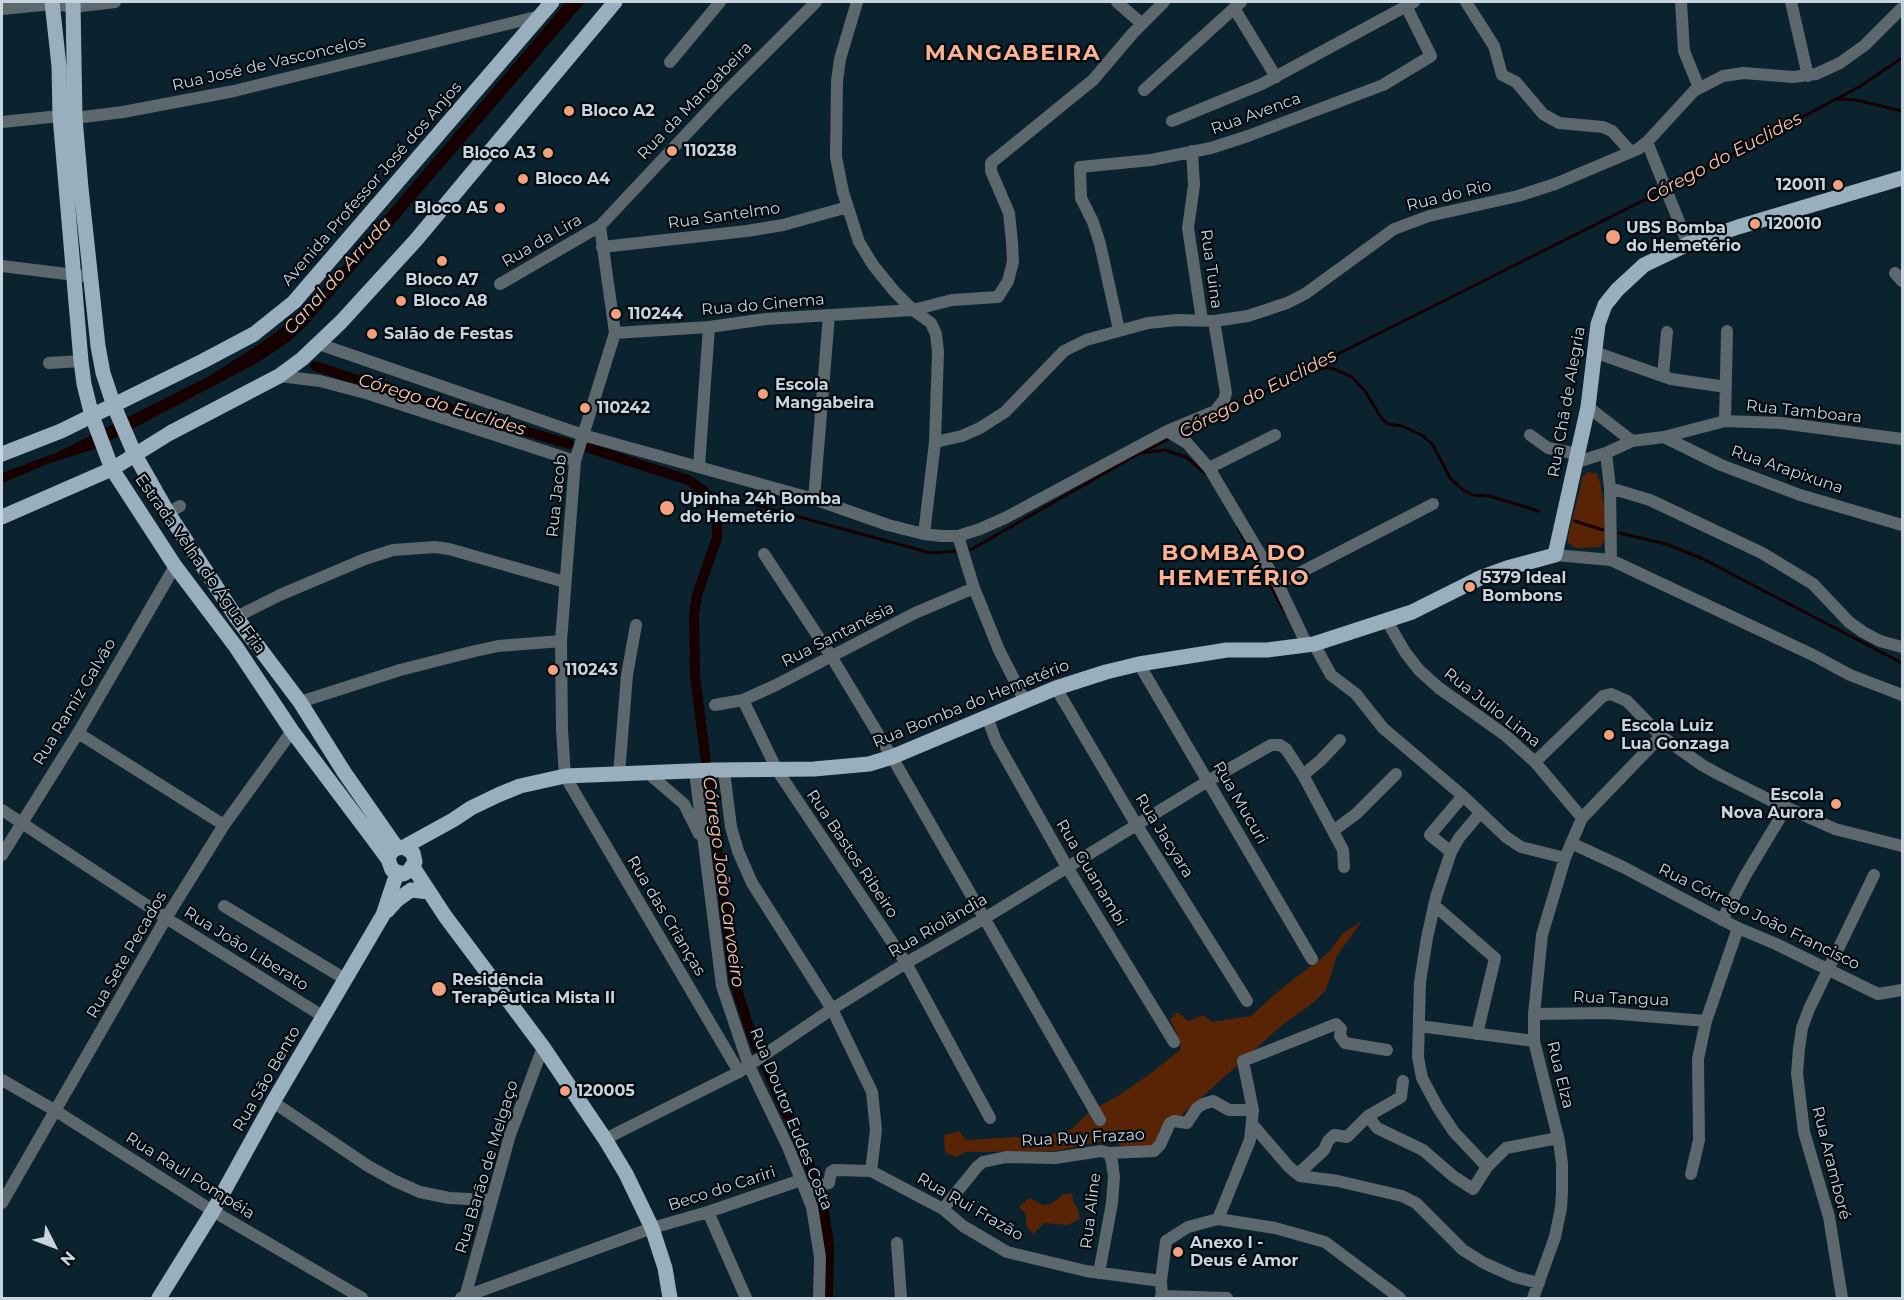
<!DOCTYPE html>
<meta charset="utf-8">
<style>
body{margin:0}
#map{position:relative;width:1904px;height:1300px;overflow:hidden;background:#0b222f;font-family:Montserrat,sans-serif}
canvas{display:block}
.frame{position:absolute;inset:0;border:3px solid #c8d5de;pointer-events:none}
.north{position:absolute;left:24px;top:1216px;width:60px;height:60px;-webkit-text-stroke:4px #030a10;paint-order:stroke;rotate:132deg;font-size:16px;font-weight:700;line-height:24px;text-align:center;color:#c8d5de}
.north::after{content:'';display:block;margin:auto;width:21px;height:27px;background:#c8d5de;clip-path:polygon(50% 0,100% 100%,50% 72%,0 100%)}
</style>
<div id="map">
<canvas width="1904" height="1300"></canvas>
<div class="frame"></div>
<div class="north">N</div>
</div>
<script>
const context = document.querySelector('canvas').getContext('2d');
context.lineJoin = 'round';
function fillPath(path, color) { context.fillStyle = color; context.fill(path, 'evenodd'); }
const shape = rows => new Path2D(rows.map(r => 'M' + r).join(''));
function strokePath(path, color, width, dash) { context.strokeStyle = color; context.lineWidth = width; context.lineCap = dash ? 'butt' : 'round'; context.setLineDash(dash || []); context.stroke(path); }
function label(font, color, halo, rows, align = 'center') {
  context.font = font + ' Montserrat,sans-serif'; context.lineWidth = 4.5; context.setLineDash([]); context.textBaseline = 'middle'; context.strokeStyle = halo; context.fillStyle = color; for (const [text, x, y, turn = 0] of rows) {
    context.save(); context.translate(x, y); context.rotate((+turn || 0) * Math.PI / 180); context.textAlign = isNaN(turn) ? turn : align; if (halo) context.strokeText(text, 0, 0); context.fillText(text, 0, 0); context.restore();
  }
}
const green = shape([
 [1588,472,1596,473,1599,478,1605,508,1605,541,1600,547,1576,548,1568,543,1568,537,1583,476],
 [1362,921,1337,956,1326,990,1313,1003,1281,1026,1182,1115,1157,1139,1146,1154,1126,1151,1113,1139,1056,1151,965,1152,957,1157,945,1153,944,1135,959,1131,966,1140,1050,1135,1072,1129,1089,1112,1116,1097,1150,1074,1181,1049,1179,1038,1170,1019,1178,1012,1188,1021,1204,1015,1212,1022,1251,1016,1282,988,1328,953,1343,933],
 [1072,1193,1073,1201,1078,1209,1080,1219,1068,1225,1044,1223,1033,1234,1026,1225,1026,1214,1019,1207,1029,1198,1043,1205,1051,1204,1064,1194]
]);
const water = shape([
 [566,2,585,2,306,326,290,341,257,363,92,450,50,463,2,483,2,473,56,453,211,375,264,341,295,318,317,296]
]);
const stream = shape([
 [1837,99,1856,100,1902,111],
 [1668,188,1859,87,1902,58],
 [1309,371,1326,368,1334,369,1352,377,1365,391,1382,419,1388,424,1402,426,1422,435,1433,445,1450,478,1463,490,1473,495,1489,496,1539,511],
 [1217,415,1662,191],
 [1180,433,1198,424],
 [1142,453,1165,450,1186,457,1206,474],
 [704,491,931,553,958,551],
 [1575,521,1603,530],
 [1238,528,1285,612],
 [1619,533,1666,544,1703,559,1902,663],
 [967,550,972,549,1138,454,1171,438]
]);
const canal = shape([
 [315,366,388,390,569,444],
 [588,448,688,480,704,491,712,501,717,514,717,538,697,595,694,615,695,676,734,981,752,1036,821,1191,829,1245,828,1298]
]);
const minor = shape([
 [857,2,840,59,837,81,836,157,843,192,859,242,873,265,894,291,913,310,931,323,936,334,938,352,935,442,924,534],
 [1117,2,1142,24],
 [1466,2,1494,46,1502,75,1516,82,1543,114,1559,123,1603,127,1612,131,1631,152],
 [1681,2,1684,51,1699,88],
 [1791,2,1808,76],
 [1234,8,1276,77],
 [2,9,53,4,74,7,115,2],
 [670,62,720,2],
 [1144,90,1241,2],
 [1172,121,1262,84,1414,2],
 [2,122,60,116,75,118,123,112,234,91,540,16],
 [1647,142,1688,244],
 [1192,151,1194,185,1188,228,1202,320],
 [600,226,615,333,575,461,561,641,562,730,565,776,739,1072],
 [602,247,747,231,783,225,848,207],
 [2,266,91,277],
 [1895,273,1902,281],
 [500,284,600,226,722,96,816,2],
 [1119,330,1100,244,1093,222,1081,198,1080,167,1151,160,1211,148,1248,136,1383,85,1431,56,1406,6],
 [615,333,709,327,766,319,913,310,952,300,998,297,1008,281,1013,262,1012,242,1009,213,991,171,991,163,1093,80,1133,33,1164,2],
 [319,344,583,435,814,499,888,525,924,534,941,536,958,536,980,529,1005,518,1167,431,1187,443,1209,468,1278,584,1307,645],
 [1594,352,1671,379,1726,387],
 [49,363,81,361],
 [279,376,320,381,369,394,575,461],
 [1663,376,1667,332],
 [1588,407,1632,441],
 [1725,421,1727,331],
 [1167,431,1215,411,1224,400,1226,393,1214,321],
 [1530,435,1548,448,1578,454],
 [1664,437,1721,465,1800,495,1902,525],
 [935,442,962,436,980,428,1005,412,1064,351,1086,340,1148,323,1177,320,1214,321,1248,316,1287,303,1305,294,1394,229,1429,216,1518,196,1555,184,1638,149,1647,142,1694,91,1723,76,1744,73,1793,77,1816,74,1840,63,1865,45,1902,8],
 [1606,453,1610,488,1611,560],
 [1577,462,1606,453,1632,441,1664,437,1725,421,1781,423,1902,439],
 [699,466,709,327],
 [1209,468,1275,435],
 [1610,488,1650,500,1762,553,1813,584,1849,622,1863,632,1880,641,1902,647],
 [814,499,829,315],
 [168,513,180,506],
 [958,536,974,588,999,650,1025,701],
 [764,554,831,656,892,757,1100,1120],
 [1555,555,1611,560,1813,655,1850,675,1902,695],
 [1278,584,1433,504],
 [236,617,280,595,365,559,393,550,435,547,449,549,565,582],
 [1387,621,1405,652,1419,670,1439,688,1505,735,1535,762,1582,818],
 [1314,644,1331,675,1356,694,1383,728,1463,796,1506,837,1521,847,1565,858],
 [1139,664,1312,959],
 [1056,688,1136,824,1247,1001],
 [743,700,777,770,906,963,990,1118],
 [300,702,400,670,475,651,498,646,561,641],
 [715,705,743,700,776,685,915,613,974,588],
 [987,717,996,741,1067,867,1174,1042],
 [78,733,224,825],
 [1535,762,1603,696,1611,694,1627,701,1661,736,1702,765,1720,775,1774,802,1835,829,1902,846],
 [724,771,731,827,738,851,752,883,832,1009,872,1092,876,1130,871,1171],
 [695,772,722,986,749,1066,788,1147,812,1207,820,1257,819,1298],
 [619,774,627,675,636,625],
 [649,774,684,804,699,834],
 [1303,775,1320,761,1340,740],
 [2,810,166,918,324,1017],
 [1480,813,1459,838,1451,852,1436,897,1427,938,1420,982,1418,1057,1422,1078,1438,1108,1454,1132,1487,1167],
 [1333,831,1356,814,1396,774],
 [1571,843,1623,867,1738,928,1776,944,1878,994,1902,990],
 [1451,852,1430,835,1463,796],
 [2,855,78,733,175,566],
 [1434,905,1495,958,1477,1034],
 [224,906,345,979],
 [1722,920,1745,876,1786,808],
 [1534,1014,1608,1013,1706,1021],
 [1419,1026,1534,1041],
 [2,1080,56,1111,213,1211,362,1298],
 [273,1102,368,1166,395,1181,420,1192,449,1198,491,1200],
 [1368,1116,1377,1128,1423,1150,1453,1176,1473,1189,1487,1167,1506,1148,1558,1138],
 [1252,1124,1289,1167,1300,1176,1338,1181,1402,1196,1416,1203,1463,1250,1484,1263,1515,1277,1539,1283],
 [605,1139,739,1072,832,1009,906,963,985,918,1208,781,1271,745,1280,745,1286,749,1303,775,1343,850,1344,867],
 [1298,1174,1324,1150,1328,1141,1334,1135,1347,1137,1368,1116,1401,1097,1403,1081],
 [1691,1174,1699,1140,1698,1059,1706,1021,1738,928],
 [805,1190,829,1183,831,1172,834,1170,871,1171,943,1209,963,1226,1007,1252,1086,1271,1161,1281],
 [2,1203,166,918,224,825,292,731],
 [943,1209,977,1167,983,1162,1006,1157,1055,1158,1101,1151,1109,1153,1154,1151,1160,1145,1170,1123,1174,1121,1187,1123,1197,1108,1203,1104,1213,1101,1229,1110,1253,1110],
 [708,1212,746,1298],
 [1218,1219,1250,1140,1253,1110,1243,1061,1336,1024,1341,1029,1340,1036,1345,1043,1387,1050],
 [897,1243,901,1298],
 [1099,1273,1112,1203,1114,1177,1112,1162,1109,1153],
 [1161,1296,1227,1298],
 [465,1297,510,1135,543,1047],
 [461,1298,652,1228,708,1212,801,1180],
 [1162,1298,1161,1281,1166,1241,1188,1227,1218,1219,1275,1228,1325,1242,1400,1298],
 [1533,1298,1555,1237,1561,1208,1562,1192,1562,1164,1559,1141,1534,1041,1534,1014,1542,935,1565,858,1582,818,1661,736],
 [1842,1298,1829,1217,1804,1132,1797,1073,1799,1049,1802,1028,1809,1009,1874,875]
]);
const major = shape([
 [52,2,59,66,60,116,81,361,84,384,92,416,106,453,112,469,175,566,236,647,292,731,374,840,388,859,392,870,403,874,409,871,415,862,413,853,404,847,397,848,391,852,388,859],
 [73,2,75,118,81,188,98,346,103,373,114,406,135,455,168,513,236,617,300,702,344,772,397,848],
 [2,454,61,431,203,361,254,334,294,302,552,2],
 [2,517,112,469,170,433,279,376,302,359,341,322,416,240,615,2],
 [404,847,453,820,471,808,498,795,520,786,565,776,715,770,814,769,869,764,892,757,1056,688,1106,672,1139,664,1227,650,1267,650,1314,644,1412,612,1482,577,1507,568,1555,555,1588,407,1598,324,1605,305,1617,290,1644,265,1688,244,1738,227,1902,178],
 [413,867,445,916,543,1047,605,1139,626,1174,652,1228,665,1268,670,1298],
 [387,911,397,900,411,890,429,892],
 [159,1298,213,1211,273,1102,383,915,397,873]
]);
const markers = [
 [569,111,6,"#f1a17d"],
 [672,151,6,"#f1a17d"],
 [548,153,6,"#f1a17d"],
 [523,179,6,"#f1a17d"],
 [1838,185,6,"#f1a17d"],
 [500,208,6,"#f1a17d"],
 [1755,224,6,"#f1a17d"],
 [1613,237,8,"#f1a17d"],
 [442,261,6,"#f1a17d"],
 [401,301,6,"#f1a17d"],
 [616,314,6,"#f1a17d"],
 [372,334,6,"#f1a17d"],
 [763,394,6,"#f1a17d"],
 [585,408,6,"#f1a17d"],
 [667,508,8,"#f1a17d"],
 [1470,587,6,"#f1a17d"],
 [553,670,6,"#f1a17d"],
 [1609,735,6,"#f1a17d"],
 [1836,804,6,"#f1a17d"],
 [439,989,8,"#f1a17d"],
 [565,1091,6,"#f1a17d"],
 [1178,1252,6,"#f1a17d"]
];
const streetNames = [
 ["Rua José de Vasconcelos",269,64,-13],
 ["Rua da Mangabeira",695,101,-46],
 ["Rua Avenca",1256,114,-20],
 ["Avenida Professor José dos Anjos",372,184,-49],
 ["Rua do Rio",1449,196,-14],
 ["Rua Santelmo",724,216,-8],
 ["Rua da Lira",542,241,-30],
 ["Rua Tuina",1211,269,82],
 ["Rua do Cinema",763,305,-5],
 ["Rua Chã de Alegria",1567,402,-80],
 ["Rua Tamboara",1804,412,6],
 ["Rua Arapixuna",1787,470,19],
 ["Rua Jacob",557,496,-84],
 ["Estrada Velha de Água Fria",200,564,55],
 ["Rua Santanésia",838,635,-27],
 ["Rua Ramiz Galvão",75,702,-59],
 ["Rua Bomba do Hemetério",971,704,-22],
 ["Rua Julio Lima",1492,708,38],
 ["Rua Mucuri",1240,803,60],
 ["Rua Jacyara",1164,836,58],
 ["Rua Bastos Ribeiro",852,854,56],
 ["Rua Guanambi",1091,873,59],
 ["Rua das Crianças",666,916,59],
 ["Rua Córrego João Francisco",1759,917,26],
 ["Rua Riolândia",938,926,-30],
 ["Rua João Liberato",246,949,32],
 ["Rua Sete Pecados",127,955,-60],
 ["Rua Tangua",1621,999,2],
 ["Rua Elza",1560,1075,76],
 ["Rua São Bento",267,1079,-60],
 ["Rua Doutor Eudes Costa",791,1119,68],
 ["Rua Ruy Frazao",1083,1138,-3],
 ["Rua Aramboré",1831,1163,76],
 ["Rua Barão de Melgaço",487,1167,-73],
 ["Rua Raul Pompéia",190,1176,32],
 ["Beco do Cariri",722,1189,-18],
 ["Rua Rui Frazão",970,1207,30],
 ["Rua Aline",1091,1211,-83]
];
const poiNames = [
 ["Bloco A2",581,111],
 ["110238",684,151],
 ["Bloco A3",536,153,"right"],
 ["Bloco A4",535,179],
 ["120011",1826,185,"right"],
 ["Bloco A5",488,208,"right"],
 ["120010",1767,224],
 ["UBS Bomba",1626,228],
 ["do Hemetério",1626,246],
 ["Bloco A7",442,280,"center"],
 ["Bloco A8",413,301],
 ["110244",628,314],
 ["Salão de Festas",384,334],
 ["Escola",775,385],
 ["Mangabeira",775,403],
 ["110242",597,408],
 ["Upinha 24h Bomba",680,499],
 ["do Hemetério",680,517],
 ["5379 Ideal",1482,578],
 ["Bombons",1482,596],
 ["110243",565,670],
 ["Escola Luiz",1621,726],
 ["Lua Gonzaga",1621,744],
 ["Escola",1824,795,"right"],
 ["Nova Aurora",1824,813,"right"],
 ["Residência",452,980],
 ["Terapêutica Mista II",452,998],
 ["120005",577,1091],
 ["Anexo I -",1190,1243],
 ["Deus é Amor",1190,1261]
];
const waterNames = [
 ["Córego do Euclides",1724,158,-28],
 ["Canal do Arruda",338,276,-48],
 ["Córego do Euclides",1258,394,-27],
 ["Córego do Euclides",442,405,17],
 ["Córrego João Carvoeiro",723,882,82]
];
const districtNames = [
 ["MANGABEIRA",1013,54],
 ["BOMBA DO",1234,554],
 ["HEMETÉRIO",1234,579]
];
fillPath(green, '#592305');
fillPath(water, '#170000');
strokePath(stream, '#170000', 3);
strokePath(canal, '#170000', 10);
strokePath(minor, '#5c676e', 12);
strokePath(major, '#99afbe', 15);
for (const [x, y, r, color] of markers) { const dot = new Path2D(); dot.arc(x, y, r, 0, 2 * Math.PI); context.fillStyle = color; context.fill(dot); strokePath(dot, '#030a10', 2); }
label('16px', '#c8d5de', '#030a10', streetNames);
label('bold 16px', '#c8d5de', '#030a10', poiNames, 'left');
label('italic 18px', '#fcc1a6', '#030a10', waterNames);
context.letterSpacing = '1.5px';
label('bold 22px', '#fdb18f', '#030a10', districtNames);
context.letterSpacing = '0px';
</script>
